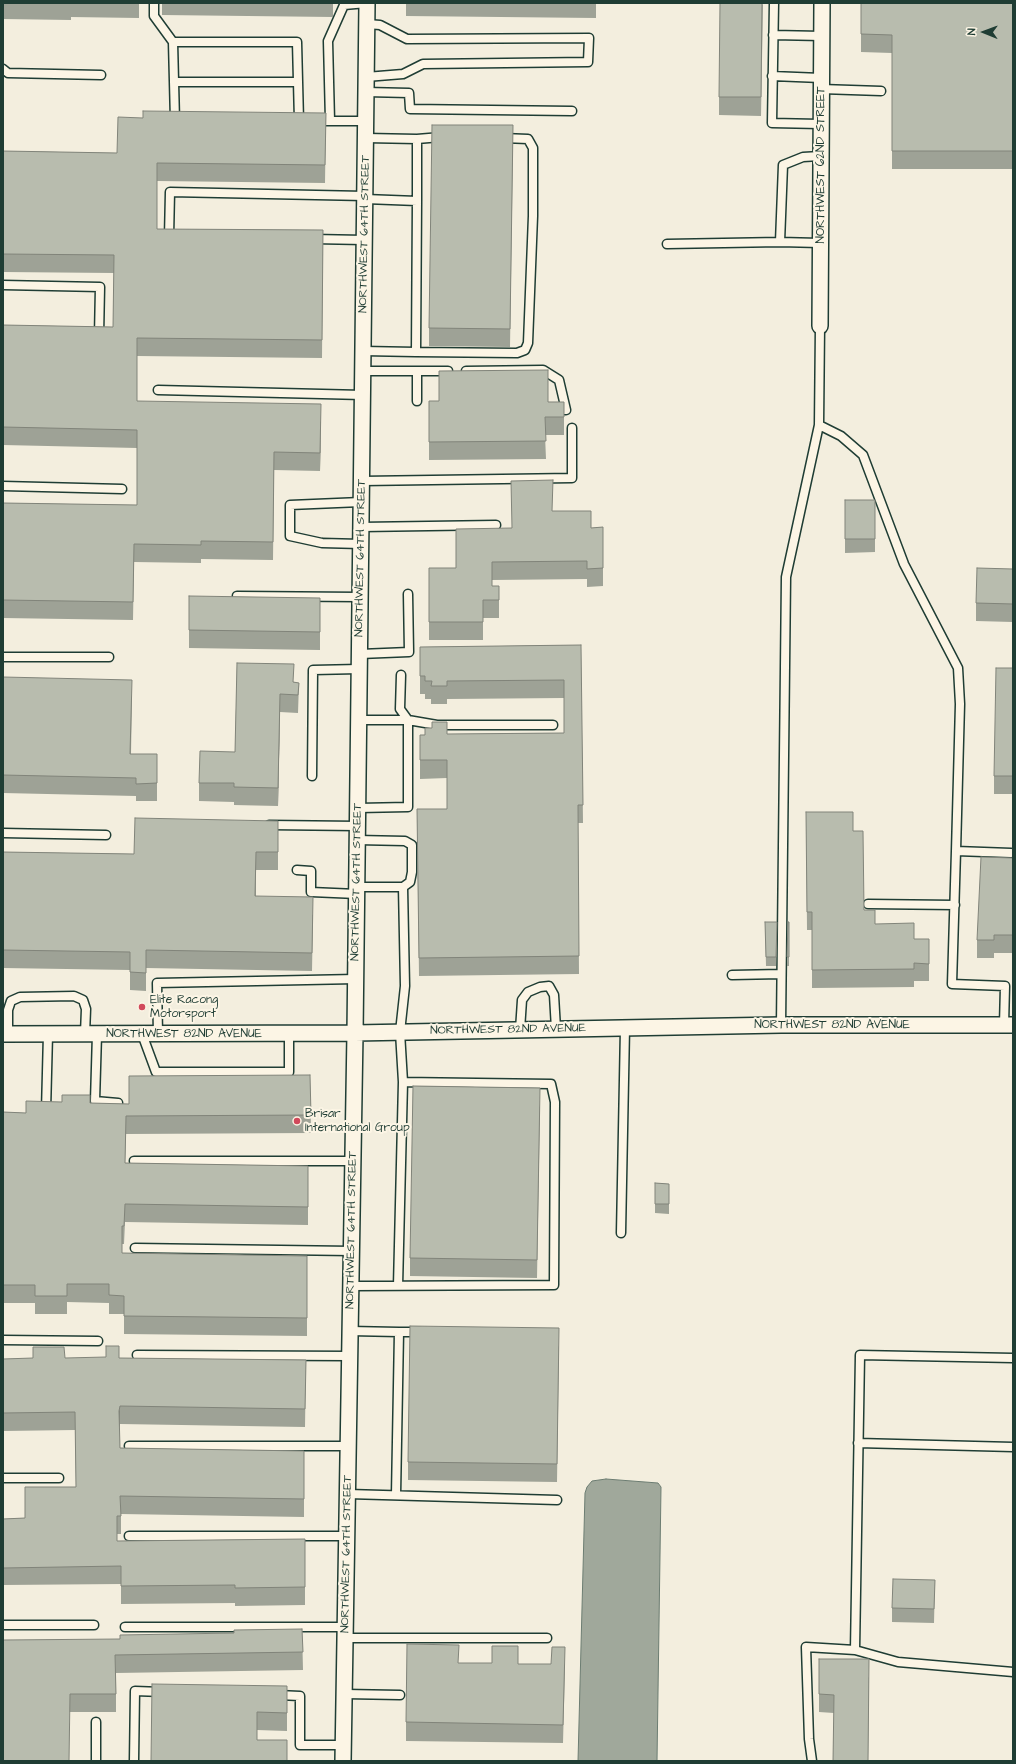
<!DOCTYPE html>
<style>
body{margin:0}
#map{position:relative;width:1016px;height:1764px;overflow:hidden;background:#f3eede;font-family:"Architects Daughter",sans-serif}
canvas{display:block}
.frame{position:absolute;inset:0;border:4px solid #1f3d34;pointer-events:none}
.north{position:absolute;left:964px;top:12px;width:40px;height:40px;-webkit-text-stroke:3px #fcf5e5;paint-order:stroke;rotate:271deg;font-size:11px;font-weight:700;line-height:16px;text-align:center;color:#1f3d34}
.north::after{content:'';display:block;margin:auto;width:14px;height:18px;background:#1f3d34;clip-path:polygon(50% 0,100% 100%,50% 72%,0 100%)}
</style>
<div id="map">
<canvas width="1016" height="1764"></canvas>
<div class="frame"></div>
<div class="north">N</div>
</div>
<script>
const context = document.querySelector('canvas').getContext('2d');
context.lineJoin = 'round';
function fillPath(path, color) { context.fillStyle = color; context.fill(path, 'evenodd'); }
const shape = rows => new Path2D(rows.map(r => 'M' + r).join(''));
function strokePath(path, color, width, dash) { context.strokeStyle = color; context.lineWidth = width; context.lineCap = dash ? 'butt' : 'round'; context.setLineDash(dash || []); context.stroke(path); }
function label(font, color, halo, rows, align = 'center') {
  context.font = font + ' "Architects Daughter",sans-serif'; context.lineWidth = 4; context.setLineDash([]); context.textBaseline = 'middle'; context.strokeStyle = halo; context.fillStyle = color; for (const [text, x, y, turn = 0] of rows) {
    context.save(); context.translate(x, y); context.rotate((+turn || 0) * Math.PI / 180); context.textAlign = isNaN(turn) ? turn : align; if (halo) context.strokeText(text, 0, 0); context.fillText(text, 0, 0); context.restore();
  }
}
const water = shape([
 [606,1479,658,1483,661,1487,657,1761,578,1761,585,1493,587,1487,592,1481,606,1479]
]);
const lane = shape([
 [154,3,154,16,173,42],
 [774,3,772,123,820,124],
 [773,35,822,36],
 [3,69,8,73,101,75],
 [772,76,821,78],
 [366,77,403,74,423,64,588,62,589,38,407,39,380,25,367,24],
 [174,82,298,82],
 [821,89,881,91],
 [366,92,409,93,410,109,572,111],
 [175,121,173,42,297,42,299,121],
 [315,121,366,121],
 [330,121,328,41,344,5,367,3],
 [366,138,417,139,417,201],
 [417,139,441,137],
 [172,237,169,237,170,192,365,196],
 [313,239,364,240],
 [820,243,780,242,783,165,803,157,820,156],
 [667,244,780,242],
 [3,285,100,287,99,336],
 [363,351,416,352,417,201,365,199],
 [416,352,517,353,525,350,528,343,533,216,533,148,528,139,503,138],
 [363,371,448,371],
 [466,371,543,370,559,380,566,410],
 [158,390,363,395],
 [417,401,417,371],
 [819,425,841,436,863,455,904,564,958,668,960,704,956,851],
 [362,481,572,478,572,428],
 [3,486,122,489],
 [361,527,496,525],
 [361,544,322,543,290,536,290,505,361,502],
 [237,596,360,597],
 [360,654,409,652,408,594],
 [3,657,109,657],
 [401,675,400,709,408,720,437,725,553,725],
 [312,776,313,670,359,669],
 [358,808,408,807,408,720,359,720],
 [269,825,358,826],
 [3,833,106,835],
 [357,840,405,841,412,845,412,872,410,882,403,887],
 [297,870,311,871,311,892,357,894],
 [868,904,955,905],
 [732,975,781,974],
 [781,1025,786,577,819,425,820,326],
 [1004,1025,1005,986,952,984,956,851,1011,853],
 [520,1030,522,1000,528,992,540,987,549,986,554,995,556,1029],
 [8,1034,8,1010,11,1001,20,997,74,996,83,1000,86,1009,85,1034],
 [97,1034,95,1101,118,1103],
 [142,1034,156,1072,289,1072,289,1033],
 [158,1034,157,983,356,979],
 [46,1111,48,1034],
 [134,1161,353,1161],
 [621,1233,625,1028],
 [135,1248,352,1251],
 [351,1286,554,1285,555,1102,551,1084,403,1082,400,1032,405,986,403,887,357,887],
 [398,1286,403,1082],
 [350,1331,399,1332,396,1495],
 [399,1332,420,1332],
 [3,1340,98,1341],
 [137,1355,350,1356],
 [858,1443,1013,1447],
 [129,1446,349,1446],
 [3,1478,59,1478],
 [348,1494,557,1500],
 [129,1536,347,1536],
 [3,1625,94,1625],
 [125,1627,345,1627],
 [345,1638,547,1638],
 [855,1650,860,1355,1013,1358],
 [345,1694,400,1695],
 [278,1695,300,1696,300,1745,344,1745],
 [96,1761,96,1722],
 [134,1761,135,1691,162,1692],
 [812,1761,809,1739,806,1647,855,1650,898,1662,1013,1672]
]);
const street = shape([
 [820,326,822,3],
 [3,1034,355,1033,781,1025,1013,1025],
 [343,1761,355,1033,367,3]
]);
const wall = shape([
 [3,3,139,3,139,18,71,17,71,20,3,19],
 [162,3,333,3,333,17,162,15],
 [406,3,596,3,596,18,406,16],
 [763,3,761,116,719,115,719,97],
 [1013,3,1013,169,892,169,892,53,861,52,861,34],
 [326,113,325,183,157,181,157,229,323,230,322,358,137,356,137,401,321,422,320,471,274,470,273,560,201,559,201,563,134,562,133,620,3,618,3,503,137,505,137,448,3,445,3,325,113,327,114,273,3,272,3,151,117,153,143,118],
 [513,143,510,347,429,346,429,328],
 [429,401,564,402,564,435,545,435,546,459,429,460],
 [845,500,875,500,875,552,845,553],
 [552,511,591,528,603,527,603,586,587,587,587,579,492,580,492,586,499,586,499,618,483,618,483,640,429,640,429,568,456,568,512,528],
 [1013,569,1013,622,976,621,976,603],
 [320,598,320,650,189,648,189,630],
 [581,645,583,823,578,823,579,974,419,976,417,809,447,809,447,778,420,779,420,735,447,734,564,733,564,698,447,699,447,704,431,704,431,699,425,699,425,694,420,694,420,647],
 [237,663,294,682,299,683,298,713,280,712,278,806,234,805,234,802,199,801,199,783,235,752],
 [1013,668,1013,794,994,794,994,776],
 [3,677,132,697,131,754,157,754,157,801,136,801,136,796,3,793],
 [806,812,853,831,864,910,875,924,914,939,929,939,929,981,914,981,914,987,812,988,812,930,807,930],
 [278,839,278,870,256,870,256,896,313,915,312,971,146,968,146,991,130,990,130,970,3,968,3,852,134,854],
 [1013,858,1013,953,994,953,994,958,977,958,977,940],
 [765,922,777,922,776,966,766,966],
 [788,922,789,922,789,966,787,966],
 [310,1075,311,1133,126,1134,125,1163,308,1166,308,1225,125,1222,124,1244,122,1244,122,1253,307,1256,307,1336,124,1334,124,1314,109,1314,109,1303,67,1302,67,1314,35,1314,35,1303,3,1303,3,1112,26,1113,90,1103,129,1104],
 [540,1106,537,1278,410,1276,410,1258],
 [655,1183,669,1184,669,1214,655,1213],
 [559,1346,557,1482,408,1480,408,1462],
 [65,1358,119,1358,306,1360,305,1427,120,1424,119,1428,120,1448,304,1451,304,1517,121,1514,121,1534,117,1534,117,1541,305,1539,305,1605,235,1606,235,1603,121,1604,121,1584,3,1585,3,1519,25,1518,76,1487,75,1430,3,1431,3,1359],
 [935,1580,934,1623,892,1622,892,1608],
 [302,1629,303,1670,116,1673,116,1712,70,1712,3,1761,120,1639,234,1633],
 [459,1663,565,1665,563,1743,406,1741,406,1722],
 [869,1677,868,1761,833,1761,834,1713,819,1712,819,1694],
 [287,1686,287,1731,257,1730,151,1761]
]);
const shadedWall = shape([
 [321,404,321,422,320,471,320,453],
 [280,694,280,712,278,806,278,788],
 [120,1406,120,1424,119,1429,119,1411]
]);
const building = shape([
 [720,3,762,3,761,97,719,97,720,3],
 [861,3,1013,3,1013,151,892,151,892,35,861,34,861,3],
 [143,111,326,113,325,165,157,163,157,229,323,230,322,340,137,338,137,401,321,404,320,453,274,452,273,542,201,541,201,545,134,544,133,602,3,600,3,503,137,505,137,430,3,427,3,325,113,327,114,255,3,254,3,151,117,153,118,117,143,118,143,111],
 [432,125,513,125,510,329,429,328,432,125],
 [548,370,548,402,564,402,564,417,545,417,546,441,429,442,429,401,439,401,439,371,548,370],
 [553,480,552,511,591,511,591,528,603,527,603,568,587,569,587,561,492,562,492,586,499,586,499,600,483,600,483,622,429,622,429,568,456,568,456,529,512,528,511,481,553,480],
 [845,500,875,500,875,539,845,539,845,500],
 [977,568,1013,569,1013,604,976,603,977,568],
 [189,596,320,598,320,632,189,630,189,596],
 [581,645,583,805,578,805,579,956,419,958,417,809,447,809,447,760,420,760,420,735,425,735,425,728,432,728,432,722,447,722,447,734,564,733,564,680,447,681,447,686,431,686,432,681,425,681,425,676,420,676,420,647,581,645],
 [237,663,294,664,293,682,299,683,298,695,280,694,278,788,234,787,234,783,199,783,200,751,235,752,237,663],
 [996,668,1013,668,1013,776,994,776,996,668],
 [3,677,132,680,130,754,157,754,157,783,136,784,136,778,3,775,3,677],
 [806,812,853,812,853,831,863,831,864,910,875,910,875,924,914,923,914,939,929,939,929,964,914,963,914,969,812,970,812,912,807,912,806,812],
 [135,818,278,821,278,852,256,852,255,896,313,897,312,953,146,950,146,973,130,972,130,952,3,950,3,852,134,854,135,818],
 [981,857,1013,858,1013,935,994,935,994,940,977,940,981,857],
 [765,922,777,922,776,957,766,957,765,922],
 [788,922,789,922,789,957,787,957,788,922],
 [310,1075,311,1115,126,1116,125,1163,308,1166,308,1207,125,1204,124,1226,122,1226,122,1253,307,1256,307,1318,124,1316,124,1296,109,1295,109,1284,67,1284,67,1296,35,1296,35,1285,3,1285,3,1112,26,1113,26,1101,62,1102,62,1095,90,1095,90,1103,129,1104,129,1076,310,1075],
 [413,1086,540,1088,537,1260,410,1258,413,1086],
 [655,1183,669,1184,669,1204,655,1204,655,1183],
 [410,1326,559,1328,557,1464,408,1462,410,1326],
 [106,1346,119,1346,119,1358,306,1360,305,1409,120,1406,119,1411,120,1448,304,1451,304,1499,120,1496,121,1516,117,1516,117,1541,305,1539,305,1587,235,1588,235,1585,121,1586,121,1566,3,1568,3,1519,25,1518,25,1487,76,1487,75,1412,3,1413,3,1359,33,1358,33,1347,64,1347,65,1358,106,1357,106,1346],
 [893,1579,935,1580,934,1609,892,1608,893,1579],
 [302,1629,303,1652,115,1655,116,1694,70,1694,69,1761,3,1761,3,1640,120,1639,120,1635,234,1633,234,1630,302,1629],
 [407,1644,459,1645,458,1663,492,1663,492,1646,518,1646,518,1664,551,1664,552,1647,565,1647,563,1725,406,1722,407,1644],
 [819,1659,869,1659,868,1761,833,1761,834,1695,819,1694,819,1659],
 [152,1684,287,1686,287,1713,257,1712,257,1740,287,1740,287,1761,151,1761,152,1684]
]);
const markers = [
 [142,1007,4,"#d1495b"],
 [297,1121,4,"#d1495b"]
];
const streetNames = [
 ["NORTHWEST 62ND STREET",821,165,-90],
 ["NORTHWEST 64TH STREET",365,234,-89],
 ["NORTHWEST 64TH STREET",361,558,-89],
 ["NORTHWEST 64TH STREET",357,882,-89],
 ["NORTHWEST 82ND AVENUE",832,1025],
 ["NORTHWEST 82ND AVENUE",508,1030,-1],
 ["NORTHWEST 82ND AVENUE",184,1034],
 ["NORTHWEST 64TH STREET",352,1230,-89],
 ["NORTHWEST 64TH STREET",347,1554,-89]
];
const poiNames = [
 ["Elite Racong",150,1000],
 ["Motorsport",150,1014],
 ["Brisar",305,1114],
 ["International Group",305,1128]
];
fillPath(water, '#a0a89b');
strokePath(water, '#6c7d72', 1);
strokePath(lane, '#1f3d34', 11);
strokePath(street, '#1f3d34', 18);
strokePath(lane, '#fcf5e5', 8);
strokePath(street, '#fcf5e5', 15);
fillPath(wall, '#9ea296');
fillPath(shadedWall, '#81847a');
fillPath(building, '#b8bcae');
strokePath(building, '#81847a', 1);
for (const [x, y, r, color] of markers) { const dot = new Path2D(); dot.arc(x, y, r, 0, 2 * Math.PI); context.fillStyle = color; context.fill(dot); strokePath(dot, '#fcf5e5', 1.5); }
label('12px', '#1f3d34', '#fcf5e5', streetNames);
label('12px', '#1f3d34', '#fcf5e5', poiNames, 'left');
</script>
